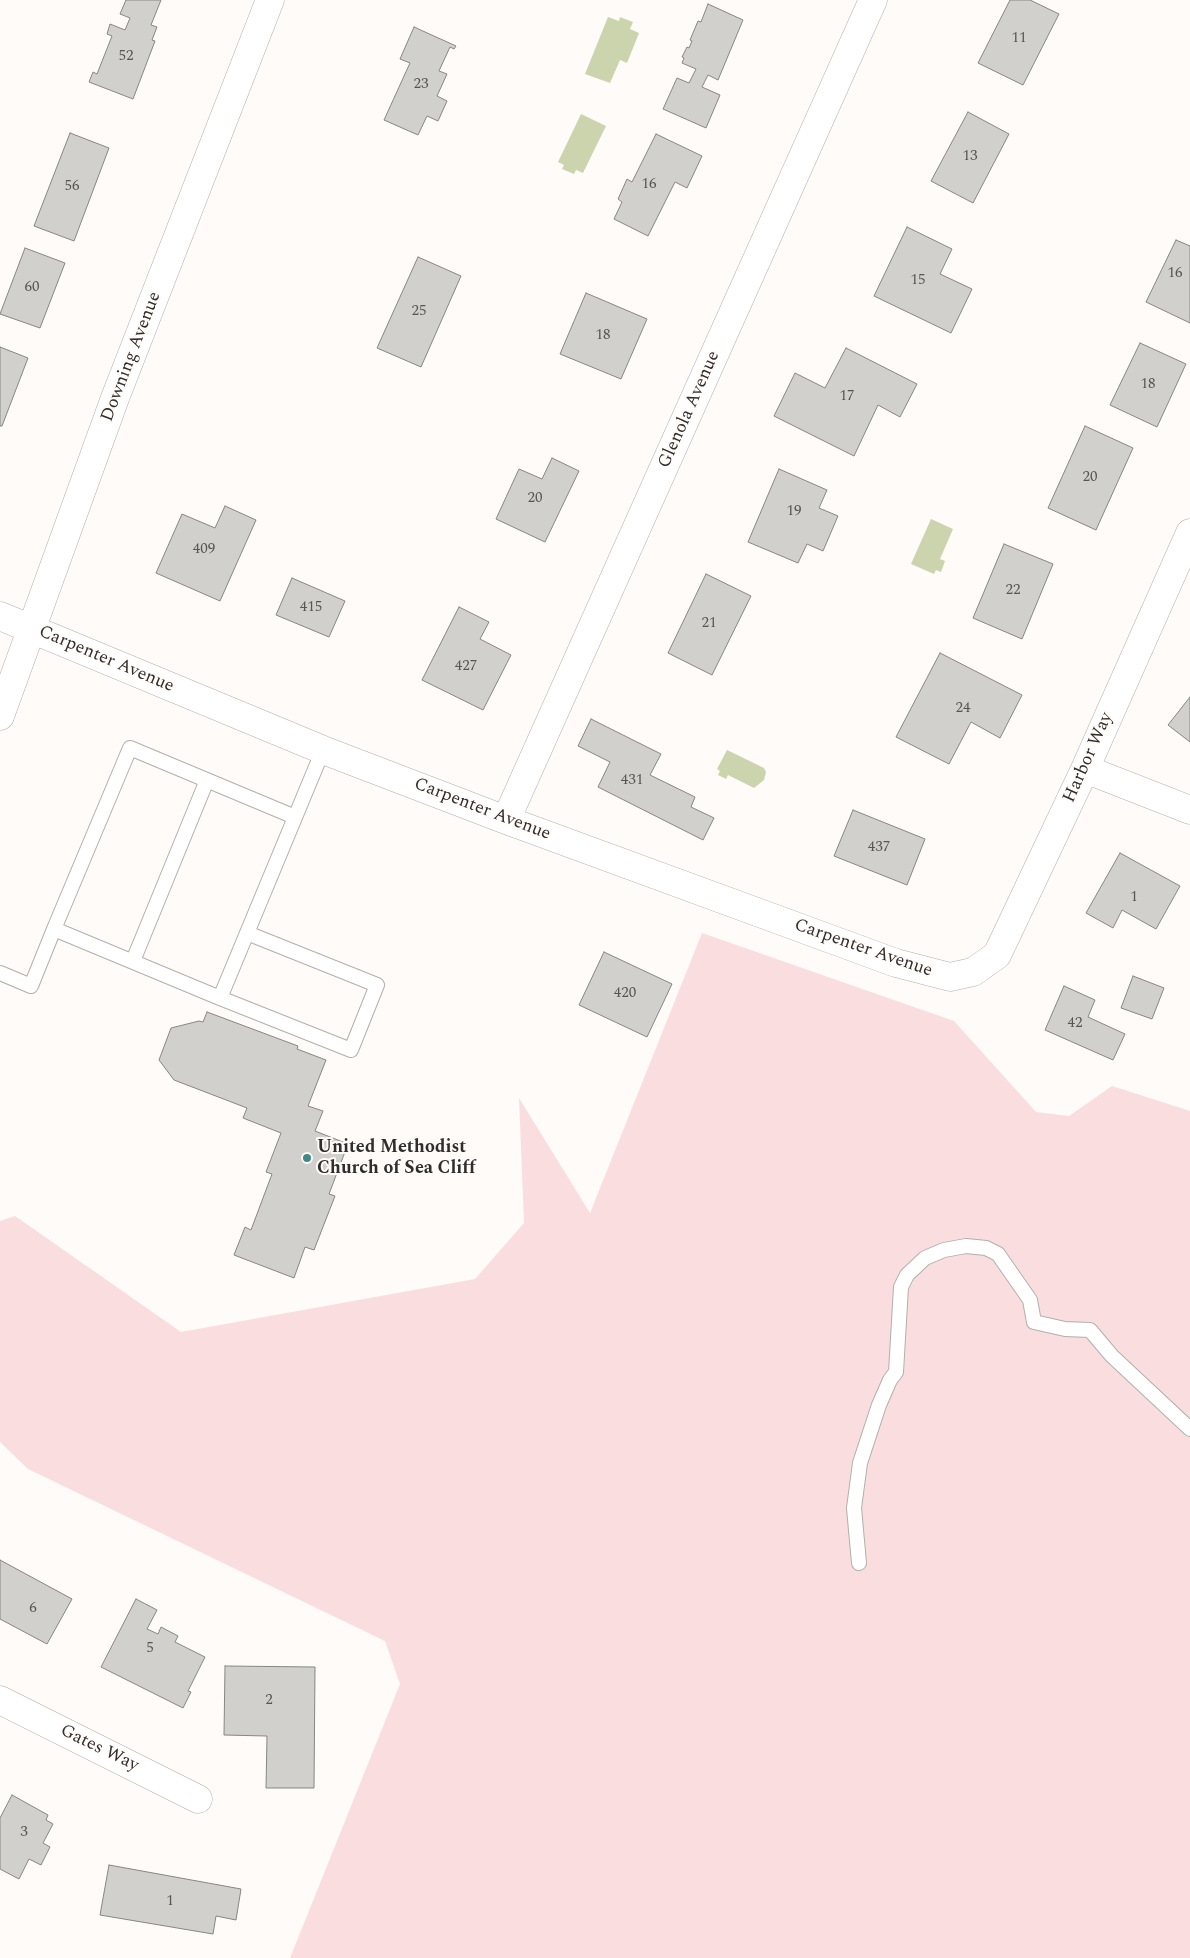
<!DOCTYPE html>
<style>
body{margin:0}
canvas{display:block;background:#fefbf8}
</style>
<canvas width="1190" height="1958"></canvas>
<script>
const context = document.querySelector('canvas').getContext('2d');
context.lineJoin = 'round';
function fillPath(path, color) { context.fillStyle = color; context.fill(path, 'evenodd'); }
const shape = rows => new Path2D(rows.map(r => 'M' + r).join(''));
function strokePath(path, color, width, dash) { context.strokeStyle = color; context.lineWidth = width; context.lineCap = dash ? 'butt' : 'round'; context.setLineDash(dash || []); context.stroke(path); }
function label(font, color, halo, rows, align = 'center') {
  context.font = font + ' Spectral,serif'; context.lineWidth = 4; context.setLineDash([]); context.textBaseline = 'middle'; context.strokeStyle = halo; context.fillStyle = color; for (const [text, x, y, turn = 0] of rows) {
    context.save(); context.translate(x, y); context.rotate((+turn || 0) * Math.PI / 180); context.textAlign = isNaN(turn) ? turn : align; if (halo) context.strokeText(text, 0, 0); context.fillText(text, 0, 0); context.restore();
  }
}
const green = shape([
 [702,933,954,1021,1036,1112,1069,1116,1112,1086,1190,1111,1190,1958,290,1958,400,1684,385,1641,28,1469,0,1442,0,1221,15,1216,181,1332,475,1279,524,1223,519,1098,590,1213]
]);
const water = shape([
 [608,17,619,21,620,17,633,22,630,29,639,33,627,63,620,60,610,83,585,74],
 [581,114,606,126,583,173,576,170,574,174,562,169,564,165,558,162],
 [931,519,953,529,940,559,945,561,941,572,936,570,934,574,911,564],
 [727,750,764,768,766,772,764,780,754,788,728,775,726,779,718,775,720,771,717,769]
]);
const building = shape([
 [126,0,161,0,151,25,157,27,152,40,155,41,133,99,89,82,93,72,97,74,112,36,107,34,110,24,125,30,130,18,120,14,126,0],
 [1010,0,1030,0,1059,14,1023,85,978,63,1010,0],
 [708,4,743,20,718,80,708,75,702,87,720,95,706,128,663,109,677,78,689,83,696,69,682,63,684,58,682,57,687,47,689,48,692,41,690,40,698,21,701,22,708,4],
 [414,27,456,46,454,49,450,47,439,71,447,74,437,96,447,101,438,121,427,116,418,135,384,120,410,63,400,59,414,27],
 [968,112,1009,134,973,203,931,181,968,112],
 [70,133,109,148,74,241,34,226,70,133],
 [656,134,702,156,687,188,675,182,648,236,614,219,622,202,618,199,627,179,632,182,656,134],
 [907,227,952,249,940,274,972,289,951,333,874,296,907,227],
 [1176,240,1190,246,1190,323,1146,302,1176,240],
 [25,248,65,263,40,328,0,314,25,248],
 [418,257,461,276,421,367,377,348,418,257],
 [586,293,647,319,621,379,560,354,586,293],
 [1140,343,1186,364,1157,427,1110,405,1140,343],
 [0,347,28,358,2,426,0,426,0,347],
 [846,348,917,384,900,417,878,405,854,456,774,416,795,373,825,388,846,348],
 [1085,426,1133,448,1096,530,1048,508,1085,426],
 [552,458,579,471,545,542,496,519,519,469,542,479,552,458],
 [779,469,827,490,819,508,838,516,823,551,807,544,798,563,748,542,779,469],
 [225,506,256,520,220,601,156,573,182,514,215,528,225,506],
 [1004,544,1053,564,1022,639,973,618,1004,544],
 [706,574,751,596,712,675,668,653,706,574],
 [292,578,345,601,329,637,276,615,292,578],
 [459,607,489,622,480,639,511,655,483,710,422,680,459,607],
 [940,653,1022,695,1000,738,971,722,949,764,896,737,940,653],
 [1190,697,1190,742,1168,725,1190,697],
 [591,719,661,754,650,775,695,797,691,807,714,818,703,840,598,787,610,762,578,746,591,719],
 [853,810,925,839,907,885,834,856,853,810],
 [1120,853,1180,886,1156,929,1122,910,1113,928,1086,913,1120,853],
 [604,952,672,984,647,1037,579,1005,604,952],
 [1133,976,1164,988,1152,1019,1121,1008,1133,976],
 [1064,986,1095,1000,1088,1017,1125,1034,1113,1060,1045,1030,1064,986],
 [207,1012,298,1046,297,1049,326,1060,308,1106,323,1111,315,1131,348,1144,329,1194,335,1196,314,1250,305,1247,294,1278,234,1255,245,1227,251,1230,272,1174,266,1172,281,1133,243,1118,247,1108,174,1080,159,1060,171,1028,199,1021,203,1022,207,1012],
 [0,1560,72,1599,47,1644,0,1619,0,1560],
 [136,1599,157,1610,147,1629,158,1634,161,1627,178,1636,175,1642,205,1657,188,1691,191,1692,183,1708,101,1667,136,1599],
 [225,1666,315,1667,314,1788,266,1788,267,1736,224,1735,225,1666],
 [12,1795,48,1815,46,1820,53,1824,43,1843,50,1847,41,1865,29,1859,19,1879,0,1869,0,1818,12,1795],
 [109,1865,241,1889,236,1920,216,1916,213,1934,100,1915,109,1865]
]);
const service = shape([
 [54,929,130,748,295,817],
 [133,961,207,780],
 [0,973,31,986,54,929,220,998,323,750],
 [220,998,351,1050,377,985,247,933],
 [859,1563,854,1508,860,1463,879,1405,890,1380,896,1372,901,1287,907,1275,925,1258,944,1250,966,1246,986,1248,998,1254,1030,1300,1034,1322,1065,1329,1090,1330,1112,1356,1190,1429]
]);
const minor = shape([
 [0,616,323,750,506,820,896,963,950,977,973,972,997,955,1085,769,1190,533],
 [0,716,115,398,270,0],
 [1085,769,1190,810],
 [506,820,873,0],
 [0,1700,198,1799]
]);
const markers = [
 [307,1158,5,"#418988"]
];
const numberNames = [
 ["11",1019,39],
 ["52",126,57],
 ["23",421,85],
 ["13",970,157],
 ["16",649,185],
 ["56",72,187],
 ["16",1175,274],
 ["15",918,281],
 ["60",32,288],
 ["25",419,312],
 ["18",603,336],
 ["18",1148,385],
 ["17",847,397],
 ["20",1090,478],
 ["20",535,499],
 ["19",794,512],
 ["409",204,550],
 ["22",1013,591],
 ["415",311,608],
 ["21",709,624],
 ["427",466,667],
 ["24",963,709],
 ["431",632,781],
 ["437",879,848],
 ["1",1134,898],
 ["420",625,994],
 ["42",1075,1024],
 ["6",33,1609],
 ["5",150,1649],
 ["2",269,1701],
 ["3",24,1833],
 ["1",170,1902]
];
const streetNames = [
 ["Downing Avenue",132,357,-69],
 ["Glenola Avenue",690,410,-66],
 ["Carpenter Avenue",106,660,23],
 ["Harbor Way",1089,758,-66],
 ["Carpenter Avenue",482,810,21],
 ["Carpenter Avenue",863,949,19],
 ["Gates Way",99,1749,26]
];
const poiNames = [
 ["United Methodist",317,1148],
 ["Church of Sea Cliff",317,1169]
];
fillPath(green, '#fadedf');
fillPath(water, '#ccd4ae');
fillPath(building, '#d1d0cc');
strokePath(building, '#878683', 1);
strokePath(service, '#b2afac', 16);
strokePath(minor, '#b2afac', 29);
strokePath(service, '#fff', 14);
strokePath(minor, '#fff', 28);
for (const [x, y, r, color] of markers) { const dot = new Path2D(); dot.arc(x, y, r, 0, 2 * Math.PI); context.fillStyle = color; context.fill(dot); strokePath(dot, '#fefbf8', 2); }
label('15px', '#585655', null, numberNames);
label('18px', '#302e2d', '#fefbf8', streetNames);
label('bold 18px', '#302e2d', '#fefbf8', poiNames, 'left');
</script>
